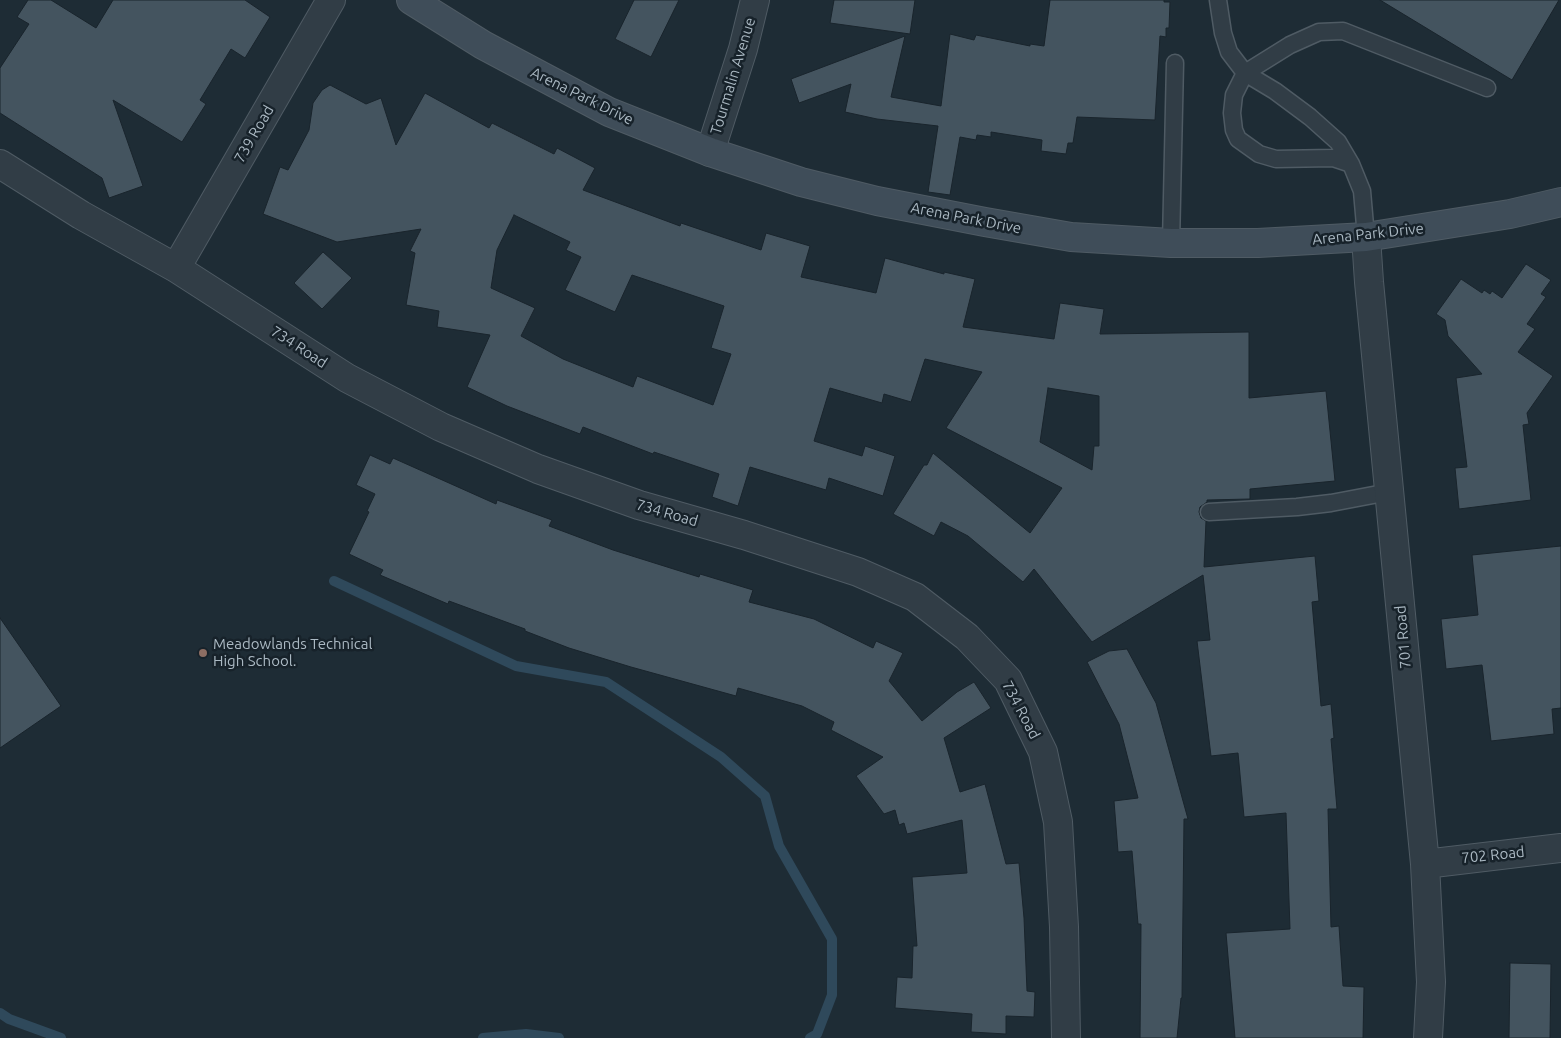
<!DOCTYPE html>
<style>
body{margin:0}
canvas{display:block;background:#1e2c35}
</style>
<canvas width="1561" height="1038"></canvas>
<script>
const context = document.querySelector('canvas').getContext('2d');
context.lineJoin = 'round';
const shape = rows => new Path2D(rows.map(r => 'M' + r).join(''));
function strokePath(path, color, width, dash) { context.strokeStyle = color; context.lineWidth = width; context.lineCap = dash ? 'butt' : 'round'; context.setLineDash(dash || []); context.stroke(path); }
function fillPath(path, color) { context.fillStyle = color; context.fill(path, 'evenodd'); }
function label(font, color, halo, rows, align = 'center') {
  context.font = font + ' Ubuntu,sans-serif'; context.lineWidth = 5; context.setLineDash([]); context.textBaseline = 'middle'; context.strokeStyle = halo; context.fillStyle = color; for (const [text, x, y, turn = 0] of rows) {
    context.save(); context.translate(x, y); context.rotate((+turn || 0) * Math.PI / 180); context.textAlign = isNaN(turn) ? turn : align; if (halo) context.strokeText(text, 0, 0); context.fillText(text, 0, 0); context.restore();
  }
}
const stream = shape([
 [334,581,516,666,606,682,721,757,765,796,779,846,832,939,832,995,817,1034,810,1038],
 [0,1013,9,1019,61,1038],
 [483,1038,526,1034,559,1038]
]);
const building = shape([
 [28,0,51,0,96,28,113,0,245,0,270,17,245,58,231,49,200,100,206,104,182,142,113,100,143,186,109,198,102,178,0,113,0,68,29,24,17,17,28,0],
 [634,0,679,0,651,57,615,39,634,0],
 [834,0,915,0,910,34,830,23,834,0],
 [1050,0,1164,0,1164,2,1170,2,1169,28,1166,28,1166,37,1160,36,1155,120,1077,117,1073,143,1068,143,1066,154,1041,151,1042,140,991,132,991,137,977,135,976,140,960,137,950,195,928,192,938,126,877,119,845,112,851,84,799,103,791,79,905,36,891,97,941,106,950,34,974,40,976,35,1030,46,1030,44,1044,46,1050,0],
 [1380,0,1559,0,1512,80,1380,0],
 [330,85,366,104,381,98,396,145,425,93,489,128,492,123,554,154,557,148,595,168,583,190,680,226,681,223,761,250,766,233,810,246,801,277,876,293,885,258,944,274,944,272,975,279,963,327,1054,339,1060,303,1104,309,1100,334,1249,332,1249,398,1326,391,1335,481,1250,489,1250,499,1207,500,1207,502,1200,507,1199,512,1201,518,1206,521,1204,567,1315,556,1319,601,1312,602,1321,706,1331,704,1334,738,1331,739,1337,809,1328,809,1331,927,1339,926,1343,986,1364,987,1363,1038,1235,1038,1226,933,1290,929,1286,813,1244,817,1238,753,1211,756,1197,641,1210,640,1203,575,1092,642,1034,569,1023,582,968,536,941,522,934,536,893,514,924,465,927,465,933,453,1030,533,1062,488,946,428,982,372,925,359,911,402,884,394,882,403,830,388,814,441,862,456,865,446,895,456,883,496,829,478,826,490,750,467,738,506,712,497,719,474,654,452,653,454,583,427,580,434,507,406,467,387,490,335,437,327,439,311,406,305,415,253,410,251,421,229,337,242,263,214,280,167,288,170,309,130,313,103,322,90,330,85],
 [514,215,570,242,566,250,581,257,565,290,615,312,632,275,724,306,711,348,731,354,713,405,637,376,633,387,563,359,521,336,535,308,491,288,497,250,514,215],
 [1048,388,1099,396,1099,446,1094,446,1092,470,1040,442,1048,388],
 [323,252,352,278,322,309,294,283,323,252],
 [1526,264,1551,280,1541,294,1546,297,1527,324,1535,329,1518,352,1553,376,1527,413,1529,424,1523,425,1531,500,1459,509,1455,468,1467,467,1456,378,1482,374,1448,336,1445,320,1436,314,1461,279,1482,293,1484,290,1490,294,1492,291,1502,298,1526,264],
 [370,455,390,464,393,458,496,504,497,500,552,520,549,526,613,550,699,577,700,574,753,590,749,602,814,619,873,648,876,641,903,653,889,681,922,721,957,692,974,682,991,708,944,738,960,792,985,784,1006,864,1019,863,1024,918,1027,991,1035,992,1034,1017,1006,1016,1006,1034,971,1032,972,1014,895,1008,897,977,912,978,913,946,917,946,912,877,967,873,962,820,907,834,904,823,899,825,895,810,884,814,856,776,883,757,831,730,834,722,802,706,738,688,736,696,631,667,569,648,525,631,525,629,449,601,448,604,380,575,383,570,349,554,369,512,367,511,375,494,356,485,370,455],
 [1561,546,1561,708,1552,709,1554,734,1491,741,1482,665,1446,669,1441,619,1478,615,1472,555,1561,546],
 [0,618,61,706,0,748,0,618],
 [1127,649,1156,703,1188,819,1184,819,1182,998,1181,998,1177,1038,1140,1038,1141,924,1138,924,1132,851,1118,852,1114,801,1138,798,1119,724,1087,662,1109,651,1127,649],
 [1510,963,1551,964,1550,1038,1509,1038,1510,963]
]);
const lane = shape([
 [1218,0,1223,33,1229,52,1245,73,1275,91,1310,117,1338,142,1351,164,1362,191,1366,237],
 [1351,164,1333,158,1276,159,1259,154,1238,139,1234,130,1232,113,1234,95,1245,73,1290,45,1319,32,1343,31,1487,88],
 [1171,243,1175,63],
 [1209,512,1297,507,1331,503,1389,492]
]);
const street = shape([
 [710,152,743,49,755,0],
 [0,164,81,215,176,268,347,378,441,427,538,469,639,505,744,535,858,572,915,597,967,637,1008,680,1043,752,1058,822,1064,927,1066,1038],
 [1366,237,1369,282,1425,864,1431,982,1428,1038],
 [176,268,331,0],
 [1425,864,1561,848]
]);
const secondary = shape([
 [411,0,483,45,609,112,710,152,801,182,877,201,985,222,1071,237,1171,243,1258,243,1366,237,1510,214,1561,202]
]);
const markers = [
 [203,653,5,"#8d6e63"]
];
const streetNames = [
 ["Tourmalin Avenue",733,76,-73],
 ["Arena Park Drive",582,96,26],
 ["739 Road",254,134,-60],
 ["Arena Park Drive",966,218,11],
 ["Arena Park Drive",1368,234,-6],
 ["734 Road",299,347,33],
 ["734 Road",667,513,16],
 ["701 Road",1403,637,-95],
 ["734 Road",1021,710,62],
 ["702 Road",1493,855,-6]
];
const poiNames = [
 ["Meadowlands Technical",213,644],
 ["High School.",213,661]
];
strokePath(stream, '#2f495b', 10);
fillPath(building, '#44545f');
strokePath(building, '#19242c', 1);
strokePath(lane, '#4f5b64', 19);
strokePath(street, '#4f5b64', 30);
strokePath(secondary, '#4f5b64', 30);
strokePath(lane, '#313d46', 16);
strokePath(street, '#313d46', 28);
strokePath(secondary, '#3f4d59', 28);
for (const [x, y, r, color] of markers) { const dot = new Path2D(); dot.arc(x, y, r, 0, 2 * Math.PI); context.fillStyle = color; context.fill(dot); strokePath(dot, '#17222a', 2); }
label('15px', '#abb9c3', '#17222a', streetNames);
label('15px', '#abb9c3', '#17222a', poiNames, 'left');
</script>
